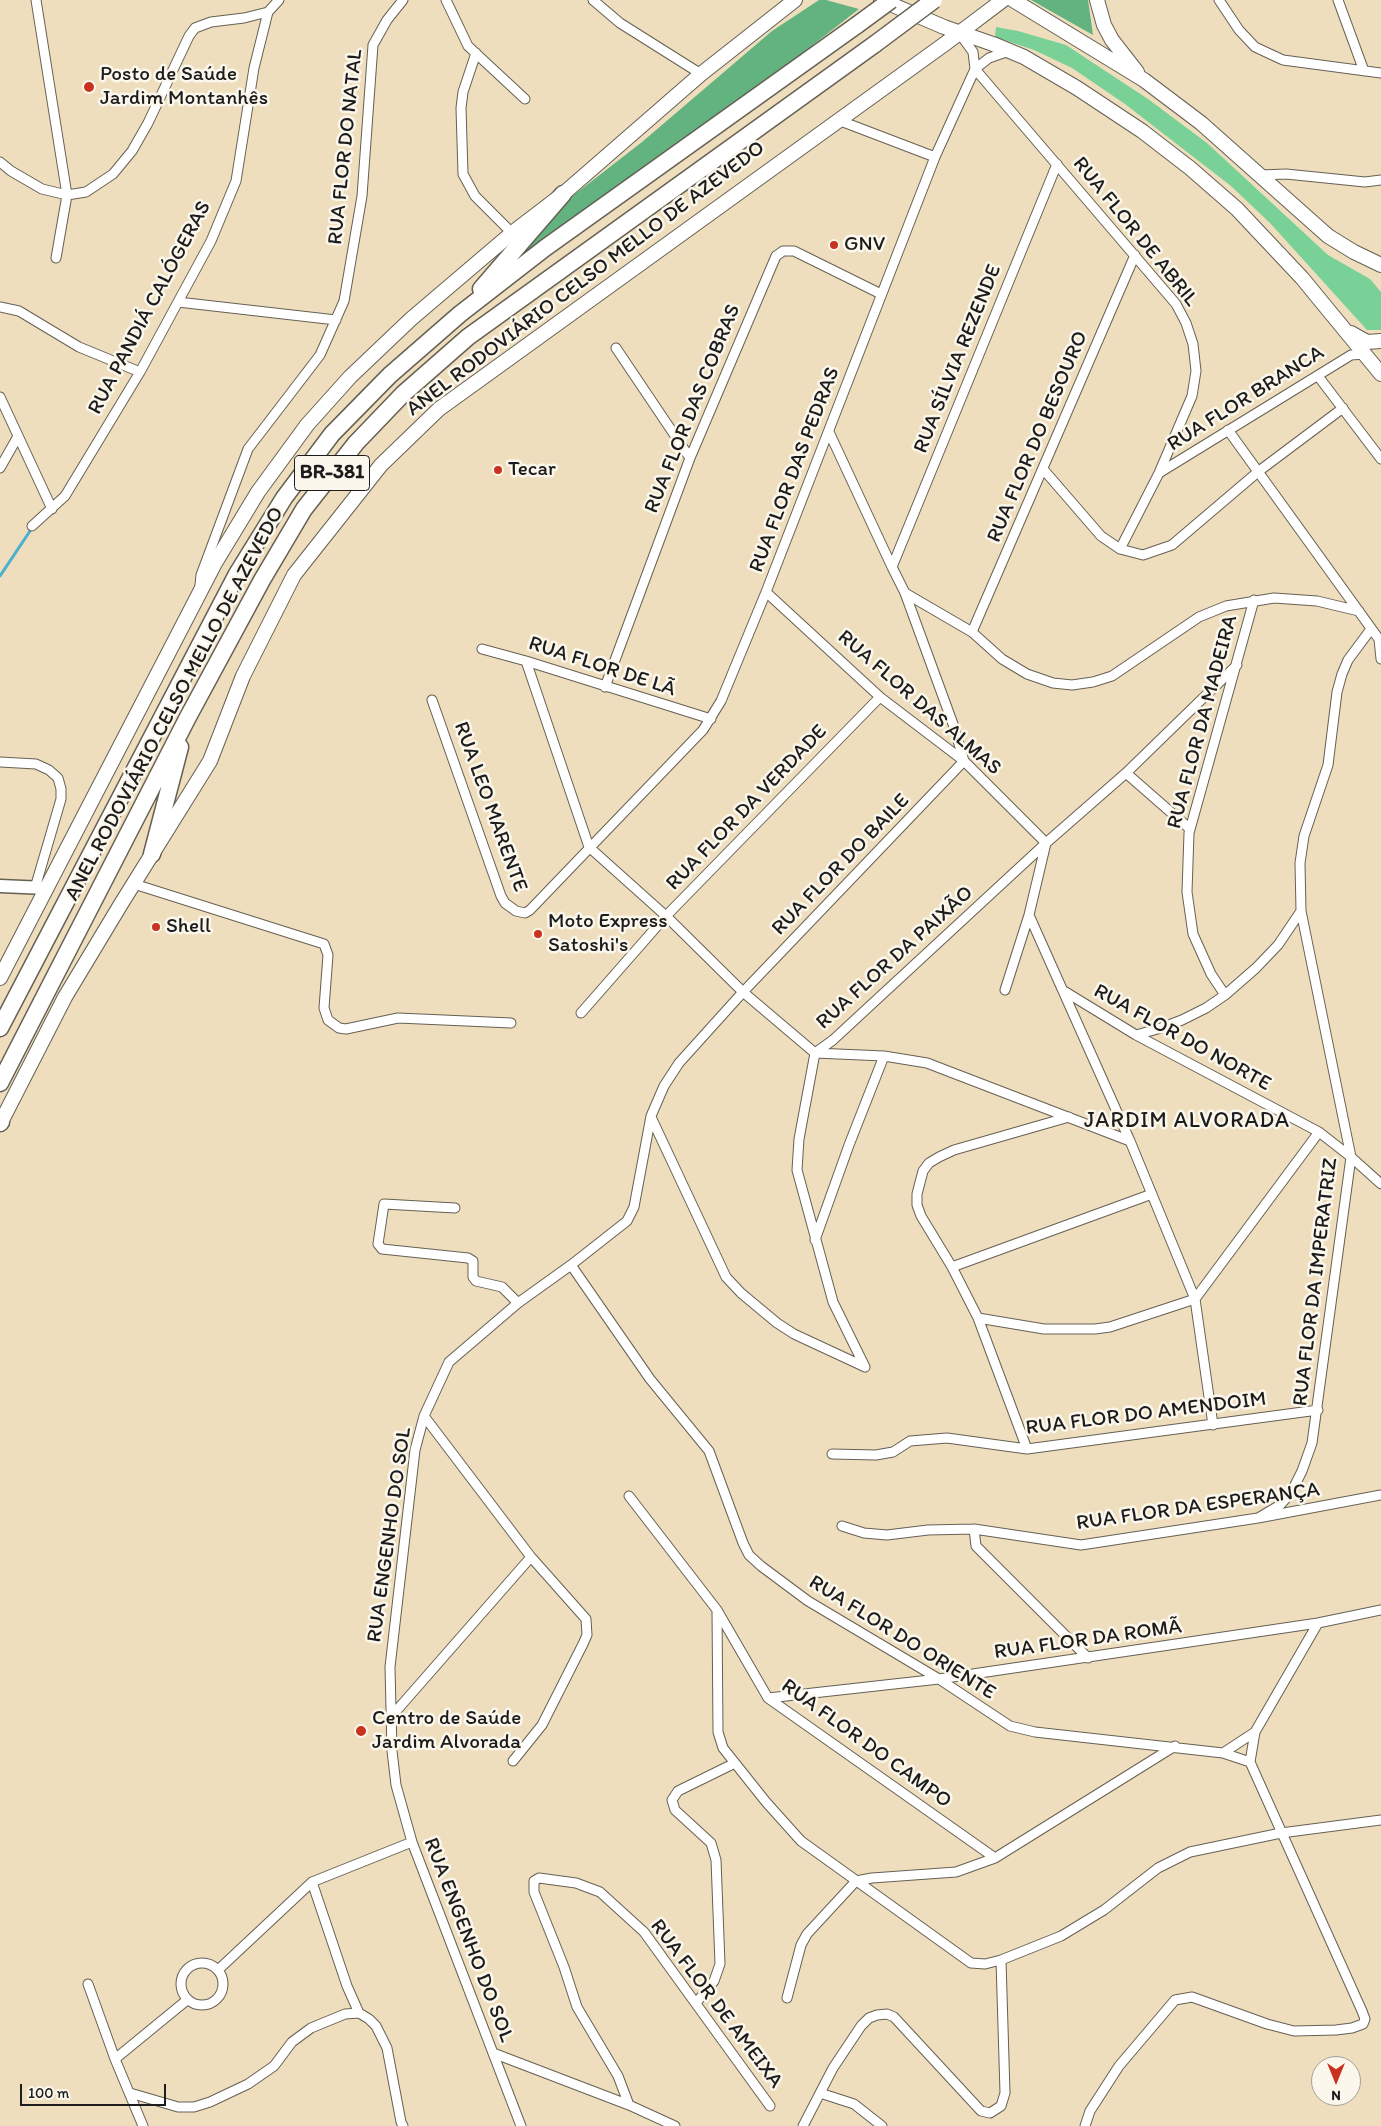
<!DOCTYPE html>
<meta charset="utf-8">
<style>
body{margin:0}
#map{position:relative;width:1381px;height:2126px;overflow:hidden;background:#efdebd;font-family:Itim,sans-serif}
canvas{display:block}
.north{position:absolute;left:1311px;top:2056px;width:50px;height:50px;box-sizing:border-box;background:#fbf7ec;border:1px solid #a29f99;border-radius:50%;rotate:180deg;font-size:14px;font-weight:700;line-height:20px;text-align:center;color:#1c1c1c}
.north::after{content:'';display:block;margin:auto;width:18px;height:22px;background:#c8321e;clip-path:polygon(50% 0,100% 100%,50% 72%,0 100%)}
.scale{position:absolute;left:20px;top:2084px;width:146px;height:22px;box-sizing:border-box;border:2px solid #1c1c1c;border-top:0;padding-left:6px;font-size:15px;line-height:18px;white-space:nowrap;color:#1c1c1c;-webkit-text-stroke:4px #fbf7ec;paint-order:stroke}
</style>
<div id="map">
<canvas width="1381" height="2126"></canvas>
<div class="north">N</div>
<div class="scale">100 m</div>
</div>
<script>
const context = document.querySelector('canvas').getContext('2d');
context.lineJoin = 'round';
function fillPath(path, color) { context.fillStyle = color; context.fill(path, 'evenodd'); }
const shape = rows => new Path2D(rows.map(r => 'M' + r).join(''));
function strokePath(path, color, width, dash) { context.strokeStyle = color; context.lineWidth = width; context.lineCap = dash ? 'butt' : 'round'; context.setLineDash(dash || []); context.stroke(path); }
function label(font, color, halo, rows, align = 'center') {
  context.font = font + ' Itim,sans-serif'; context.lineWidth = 5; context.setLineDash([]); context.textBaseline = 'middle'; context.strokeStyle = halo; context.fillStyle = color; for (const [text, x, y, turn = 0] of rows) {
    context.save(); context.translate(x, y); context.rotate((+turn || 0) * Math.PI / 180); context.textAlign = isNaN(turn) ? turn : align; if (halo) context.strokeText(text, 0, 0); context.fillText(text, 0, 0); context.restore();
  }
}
const green = shape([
 [996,27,1018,31,1066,45,1148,99,1207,143,1328,255,1370,279,1381,292,1381,330,1367,330,1270,223,1231,186,1125,104,1072,68,1034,50,995,37]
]);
const forest = shape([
 [819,0,826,0,859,9,697,135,508,267,570,198,642,142,772,31],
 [1031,0,1088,0,1093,35]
]);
const stream = shape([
 [0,576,30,531]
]);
const street = shape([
 [36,0,67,195,56,258],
 [446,0,468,46,525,99],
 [593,0,620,23,701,74],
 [1219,0,1239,30,1255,47,1283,60,1381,73],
 [1338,0,1364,71],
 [960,34,973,52,975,69],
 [476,53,463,92,461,108,463,174,475,196,512,233],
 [975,69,1176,304,1186,323,1193,344,1196,371,1192,396,1159,473,1120,549],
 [838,120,935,157],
 [0,162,11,171,42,189,67,195,86,192,113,174,132,151,148,123,189,36,195,28,211,22,244,18,268,12],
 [1261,175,1286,174,1365,182,1381,180],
 [178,302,336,320],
 [0,307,19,311,79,347,140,372],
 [616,348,690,458],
 [1318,376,1381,459],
 [0,397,52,509],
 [1228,430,1381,642],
 [0,468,17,438],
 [1043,469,1101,536,1120,549,1143,555,1172,545,1259,471,1343,408],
 [1159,473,1351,355,1365,354],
 [32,526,65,496,140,372,211,241,236,181,254,68,268,12,279,0],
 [892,567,1057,164],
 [200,585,201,575,248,449,320,355,344,301,362,196,373,45,387,20,403,0],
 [766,592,880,697,964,761,1046,843,1029,915,1005,990],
 [905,593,972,632,1002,659,1027,674,1053,683,1072,685,1093,682,1112,676,1199,617,1226,606,1274,598,1317,601,1359,611],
 [972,632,1135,255],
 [1379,639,1381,659],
 [482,649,526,661,711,719],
 [526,661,589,847,666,916,743,992,815,1053],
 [605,687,690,458,776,256,783,251,794,251,881,294],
 [432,700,501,896,505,903,516,911,525,913,530,910,703,730,721,701,766,592,935,157,975,69,989,58,1009,51],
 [0,762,36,764,49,770,58,778,61,789,61,799,35,888],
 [1126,773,1190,829],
 [134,884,324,944,328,955,324,1008,328,1020,339,1028,346,1029,398,1018,511,1023],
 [1029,915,1130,1141,1195,1299,1213,1425],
 [1064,991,1136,1035,1319,1132,1351,1157,1381,1184],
 [1225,995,1211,974,1193,934,1187,892,1189,833,1254,600],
 [581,1013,666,916,880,697],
 [1136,1035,1161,1028,1182,1020,1206,1008,1225,995,1256,968,1278,945,1301,911],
 [815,1053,884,1056,927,1063,1130,1141],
 [651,1117,726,1277,741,1293,777,1323,794,1334,865,1367],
 [455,1208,384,1204,378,1244,382,1249,468,1258,473,1261,473,1277,476,1281,502,1287,518,1303],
 [815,1240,849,1145,884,1056],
 [571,1265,650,1379,709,1451,743,1543,749,1555,761,1566,808,1601,939,1679,1010,1726,1035,1732,1223,1753,1250,1762],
 [952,1267,1152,1194],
 [978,1318,1044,1329,1095,1329,1110,1327,1195,1299,1319,1132],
 [865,1367,833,1302,797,1170,799,1139,815,1053,833,1040,1046,843,1126,773,1237,665],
 [424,1416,531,1557,586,1619,587,1635,583,1644,542,1725,513,1761],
 [1027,1449,978,1318,952,1267,921,1216,917,1205,917,1194,923,1171,929,1163,939,1157,954,1150,1069,1117],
 [832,1454,876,1455,893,1452,910,1441,947,1438,1027,1449,1318,1410],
 [629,1496,717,1610,768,1698,995,1858],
 [1258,1518,1280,1505,1291,1493,1302,1471,1312,1443,1351,1157,1301,911,1300,863,1304,836,1328,765,1337,692,1342,674,1348,660,1371,629],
 [842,1526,864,1533,887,1535,928,1530,974,1529,1081,1545,1258,1518,1381,1495],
 [974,1529,976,1546,1088,1658],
 [717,1610,718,1732,723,1748,766,1802,801,1841,971,1963,985,1964,1001,1960,1061,1936,1104,1910,1158,1868,1190,1852,1281,1833,1381,1820],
 [768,1698,939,1679,1318,1623,1381,1610],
 [390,1718,531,1557],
 [1223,1753,1255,1732,1318,1623],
 [312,1882,347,1986,359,2013],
 '181 1984a21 21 0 1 1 42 0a21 21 0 1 1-42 0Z',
 [218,1970,312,1882,412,1842],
 [88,1984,115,2059,143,2126],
 [787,1998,801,1945,807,1934,856,1881,872,1878,956,1872,995,1858,1175,1746],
 [696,2003,714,1981,720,1964,716,1860,711,1843,675,1810,672,1800,678,1791,735,1763],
 [359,2013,369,2019,376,2026,387,2048,401,2122,403,2126],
 [493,2053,629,2105,675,2126],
 [115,2059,187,2000],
 [130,2093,178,2107,194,2107,210,2102,248,2084,274,2066,292,2042,311,2028,345,2014,359,2013],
 [820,2093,854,2104,882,2126],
 [629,2105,618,2076,577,2007,564,1967,534,1892,534,1881,539,1878,576,1883,600,1892,644,1932,770,2106],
 [521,2126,412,1842,396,1785,392,1751,390,1667,415,1450,424,1416,449,1362,518,1303,571,1265,627,1221,634,1207,651,1116,664,1086,679,1063,743,992,964,761,953,724,905,593,892,567,829,432],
 [803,2126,833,2068,861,2026,869,2018,877,2015,887,2014,894,2017,981,2111,990,2113,1001,2106,1005,2093,1001,1960],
 [1085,2126,1090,2111,1119,2066,1175,2000,1192,1997,1267,2024,1294,2031,1336,2030,1352,2028,1363,2024,1365,2019,1362,2011,1250,1762,1255,1732]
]);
const secondary = shape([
 [0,886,46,888]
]);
const primary = shape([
 [881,0,944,27,993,44,1024,57,1077,88,1142,131,1190,168,1237,209,1302,278,1381,374],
 [1013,0,1144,80,1201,123,1328,236,1354,252,1381,265],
 [1097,0,1104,25,1112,40,1137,72],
 [1351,333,1367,342,1381,341],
 [0,978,215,563,258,492,307,425,350,377,411,319,512,233,563,194,701,74,795,0],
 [0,1124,65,997,121,904,210,761,243,676,294,575,381,465,439,409,946,43,1003,0]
]);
const highway = shape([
 [481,289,563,194],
 [152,854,180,747],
 [0,1028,237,574,284,498,332,434,390,375,460,314,545,248,857,25],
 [0,1083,188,717,262,580,304,509,356,443,403,394,468,337,875,44],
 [0,1123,1,1122]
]);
const highwayBridge = shape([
 [857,25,891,0],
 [875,44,934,0]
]);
const markers = [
 [89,87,6,"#c8321e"],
 [834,245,5,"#c8321e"],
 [498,470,5,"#c8321e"],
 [156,927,5,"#c8321e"],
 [538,934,5,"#c8321e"],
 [361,1731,6,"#c8321e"]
];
const shields = [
 [332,473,75]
];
const shieldNames = [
 ["BR-381",332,473]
];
const poiNames = [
 ["Posto de Saúde",100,75],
 ["Jardim Montanhês",100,99],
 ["GNV",844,245],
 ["Tecar",508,470],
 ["Moto Express",548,922],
 ["Satoshi's",548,946],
 ["Shell",166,927],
 ["Centro de Saúde",372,1719],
 ["Jardim Alvorada",372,1743]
];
const streetNames = [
 ["RUA FLOR DO NATAL",346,147,-84],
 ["RUA FLOR DE ABRIL",1135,232,51],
 ["ANEL RODOVIÁRIO CELSO MELLO DE AZEVEDO",586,279,-37],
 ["RUA PANDIÁ CALÓGERAS",150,308,-62],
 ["RUA SÍLVIA REZENDE",958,359,-68],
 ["RUA FLOR BRANCA",1246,399,-32],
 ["RUA FLOR DAS COBRAS",693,409,-68],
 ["RUA FLOR DO BESOURO",1038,437,-67],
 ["RUA FLOR DAS PEDRAS",795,470,-69],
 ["RUA FLOR DE LÃ",602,667,18],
 ["RUA FLOR DAS ALMAS",919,703,41],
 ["ANEL RODOVIÁRIO CELSO MELLO DE AZEVEDO",175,704,-62],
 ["RUA FLOR DA MADEIRA",1203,722,-75],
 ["RUA LEO MARENTE",490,807,70],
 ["RUA FLOR DA VERDADE",747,808,-46],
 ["RUA FLOR DO BAILE",841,865,-46],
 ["RUA FLOR DA PAIXÃO",895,958,-42],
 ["RUA FLOR DO NORTE",1182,1038,29],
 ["RUA FLOR DA IMPERATRIZ",1316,1282,-83],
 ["RUA FLOR DO AMENDOIM",1146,1414,-7],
 ["RUA FLOR DA ESPERANÇA",1198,1507,-8],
 ["RUA ENGENHO DO SOL",390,1535,-82],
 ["RUA FLOR DO ORIENTE",902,1638,32],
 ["RUA FLOR DA ROMÃ",1088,1640,-8],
 ["RUA FLOR DO CAMPO",866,1744,36],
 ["RUA ENGENHO DO SOL",468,1940,69],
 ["RUA FLOR DE AMEIXA",716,2004,53]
];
const neighbourhoodNames = [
 ["JARDIM ALVORADA",1187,1121]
];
fillPath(green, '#79d197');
fillPath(forest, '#62b380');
strokePath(stream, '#4fafce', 3);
strokePath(street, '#666054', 11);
strokePath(secondary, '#666054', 15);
strokePath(primary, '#666054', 16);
strokePath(highway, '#666054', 19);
strokePath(street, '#fff', 9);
strokePath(secondary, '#fff', 12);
strokePath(primary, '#fff', 14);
strokePath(highway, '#fff', 16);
strokePath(highwayBridge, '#666054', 19, []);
strokePath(highwayBridge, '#fff', 16);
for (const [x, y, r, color] of markers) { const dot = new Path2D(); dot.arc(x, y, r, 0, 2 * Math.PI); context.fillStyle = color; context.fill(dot); strokePath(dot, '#fbf7ec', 2); }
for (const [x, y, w] of shields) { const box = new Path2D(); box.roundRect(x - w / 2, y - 17.5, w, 35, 4); context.fillStyle = '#fbf7ec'; context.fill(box); strokePath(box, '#1c1c1c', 1); }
label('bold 20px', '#1c1c1c', null, shieldNames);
label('21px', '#1c1c1c', '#fbf7ec', poiNames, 'left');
label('21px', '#1c1c1c', '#fbf7ec', streetNames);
context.letterSpacing = '1px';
label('22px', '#1c1c1c', '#fbf7ec', neighbourhoodNames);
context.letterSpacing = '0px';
</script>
